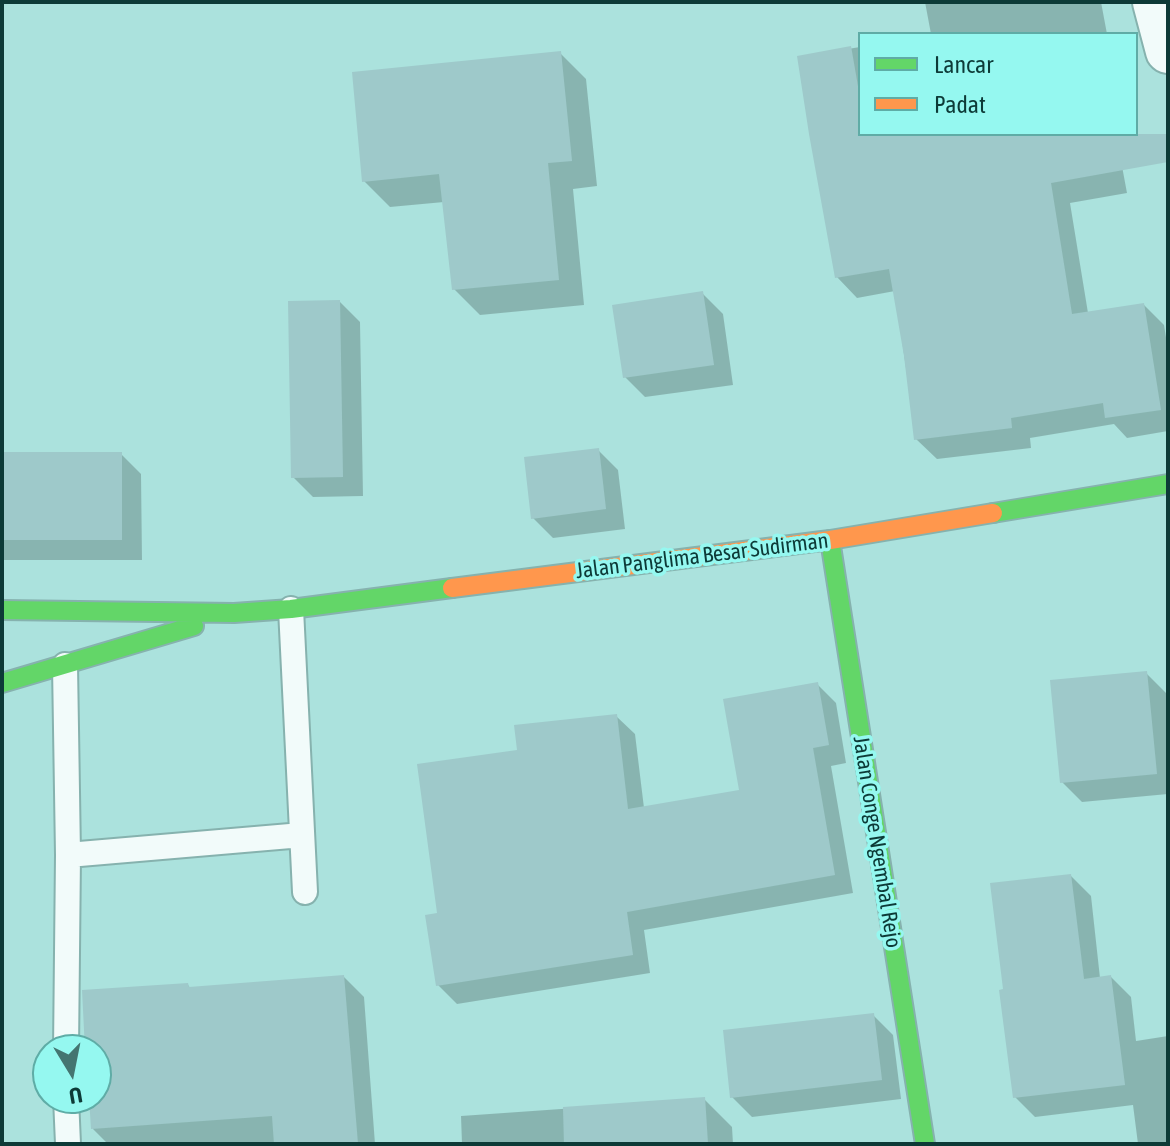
<!DOCTYPE html>
<style>
body{margin:0}
#map{position:relative;width:1170px;height:1146px;overflow:hidden;background:#abe2dd;font-family:"Asap Condensed",sans-serif}
canvas{display:block}
.frame{position:absolute;inset:0;border:4px solid #0d3a37;pointer-events:none}
.legend{position:absolute;left:858px;top:32px;width:280px;height:104px;box-sizing:border-box;background:#95f8f0;border:2px solid #5faca6;margin:0;padding:10px 14px;list-style:none;font-size:24px;color:#0d3a37}
.legend li{display:flex;align-items:center;gap:16px;height:40px}
.legend b{width:40px;border:2px solid #5faca6}
.north{position:absolute;left:32px;top:1034px;width:80px;height:80px;box-sizing:border-box;background:#95f8f0;border:2px solid #5faca6;border-radius:50%;rotate:170deg;font-size:22px;font-weight:700;line-height:32px;text-align:center;color:#0d3a37}
.north::after{content:'';display:block;margin:auto;width:28px;height:36px;background:#447571;clip-path:polygon(50% 0,100% 100%,50% 72%,0 100%)}
</style>
<div id="map">
<canvas width="1170" height="1146"></canvas>
<div class="frame"></div>
<ul class="legend">
<li><b style="height:10px;background:#63d668"></b>Lancar</li>
<li><b style="height:10px;background:#ff974d"></b>Padat</li>
</ul>
<div class="north">U</div>
</div>
<script>
const context = document.querySelector('canvas').getContext('2d');
context.lineJoin = 'round';
function fillPath(path, color) { context.fillStyle = color; context.fill(path, 'evenodd'); }
const shape = rows => new Path2D(rows.map(r => 'M' + r).join(''));
function strokePath(path, color, width, dash) { context.strokeStyle = color; context.lineWidth = width; context.lineCap = dash ? 'butt' : 'round'; context.setLineDash(dash || []); context.stroke(path); }
function label(font, color, halo, rows, align = 'center') {
  context.font = font + ' "Asap Condensed",sans-serif'; context.lineWidth = 7; context.setLineDash([]); context.textBaseline = 'middle'; context.strokeStyle = halo; context.fillStyle = color; for (const [text, x, y, turn = 0] of rows) {
    context.save(); context.translate(x, y); context.rotate((+turn || 0) * Math.PI / 180); context.textAlign = isNaN(turn) ? turn : align; if (halo) context.strokeText(text, 0, 0); context.fillText(text, 0, 0); context.restore();
  }
}
const shadow = shape([
 [925,2,1101,2,1107,34,931,34],
 [860,47,860,134,1116,134,1127,193,1070,203,1088,313,1144,305,1164,325,1168,350,1168,431,1127,438,1114,424,1030,438,1031,448,937,459,916,439,895,291,857,298,837,277,799,57],
 [560,53,586,79,597,186,573,189,584,305,480,315,454,289,444,202,390,207,364,181],
 [703,294,723,314,733,385,645,397,625,377],
 [340,302,360,322,363,496,313,497,293,477],
 [598,450,618,470,625,529,553,538,533,518],
 [2,454,121,454,141,474,142,560,2,560],
 [1146,673,1168,695,1168,794,1082,802,1062,782],
 [817,684,836,703,846,763,831,766,853,893,644,930,650,973,457,1004,438,985,439,915,519,752,616,716,635,734,644,808,741,792],
 [1071,876,1091,896,1100,978,1111,977,1131,997,1136,1041,1168,1036,1168,1144,1138,1144,1133,1105,1035,1117,1015,1097,1005,991],
 [344,977,364,997,375,1144,108,1144,93,1129,91,1098,96,1098,96,1050,88,1050,188,985,191,989],
 [873,1015,893,1035,901,1099,752,1117,732,1097],
 [704,1099,732,1127,733,1144,462,1144,461,1116]
]);
const building = shape([
 [851,46,860,98,860,134,1168,134,1168,162,1051,183,1072,314,1144,303,1161,410,1105,418,1103,403,1011,418,1012,428,914,440,904,356,889,269,835,278,809,134,797,56],
 [561,51,572,161,548,163,559,280,452,290,439,174,362,182,352,72],
 [703,291,714,365,623,378,612,305],
 [340,300,343,477,291,478,288,301],
 [599,448,606,509,531,519,524,457],
 [2,452,122,452,122,540,2,540],
 [1147,671,1157,774,1060,783,1050,680],
 [818,682,829,745,813,748,835,875,627,912,633,955,436,986,425,915,437,913,417,764,517,750,514,725,617,714,628,809,739,790,723,699],
 [1071,874,1084,979,1111,975,1125,1085,1013,1098,999,990,1003,989,990,883],
 [344,975,358,1144,274,1144,272,1116,91,1129,89,1098,96,1098,96,1050,85,1050,82,990,188,983,189,987],
 [874,1013,882,1080,730,1098,723,1030],
 [705,1097,708,1144,564,1144,563,1107]
]);
const lane = shape([
 [291,609,305,892],
 [65,665,68,855,66,1050],
 [68,855,302,835],
 [66,1098,68,1144]
]);
const street = shape([
 [1155,2,1168,51]
]);
const fast = shape([
 [993,513,1168,484],
 [830,540,925,1144],
 [2,610,234,613,291,609,452,588],
 [2,683,194,626]
]);
const slow = shape([
 [452,588,830,540,993,513]
]);
const streetNames = [
 ["Jalan Panglima Besar Sudirman",702,556,-7],
 ["Jalan Conge Ngembal Rejo",877,842,81]
];
fillPath(shadow, '#0003');
fillPath(building, '#9ec9ca');
strokePath(lane, '#86b2ae', 28);
strokePath(street, '#86b2ae', 48);
strokePath(fast, '#86b2ae', 22);
strokePath(slow, '#86b2ae', 22);
strokePath(lane, '#f2fbfa', 24);
strokePath(street, '#f2fbfa', 44);
strokePath(fast, '#63d668', 18);
strokePath(slow, '#ff974d', 18);
label('22px', '#0d3a37', '#95f8f0', streetNames);
</script>
